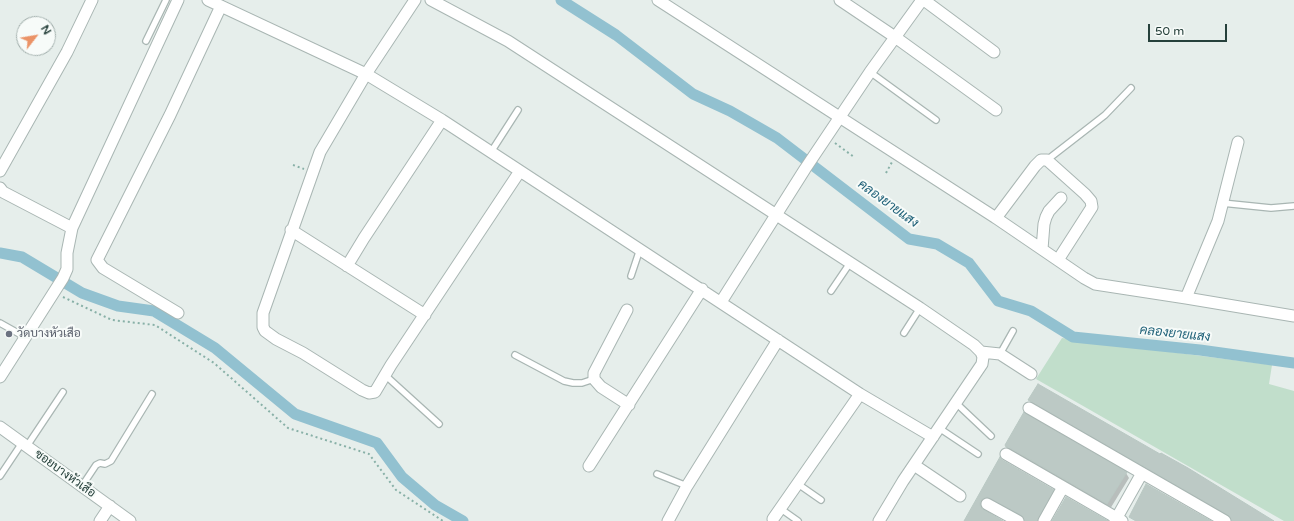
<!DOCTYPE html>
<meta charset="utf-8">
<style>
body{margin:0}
#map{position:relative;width:1294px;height:521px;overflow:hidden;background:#e6eeeb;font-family:"Varela Round",sans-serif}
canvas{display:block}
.north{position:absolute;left:16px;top:16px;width:40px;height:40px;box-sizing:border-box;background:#f7fbf9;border:1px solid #a3b0ad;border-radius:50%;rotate:59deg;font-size:11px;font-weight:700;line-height:16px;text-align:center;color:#26403b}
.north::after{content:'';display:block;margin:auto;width:14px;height:18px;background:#eb9367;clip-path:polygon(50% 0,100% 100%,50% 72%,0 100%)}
.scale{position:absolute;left:1148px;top:24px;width:79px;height:18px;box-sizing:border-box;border:2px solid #26403b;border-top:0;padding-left:5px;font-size:12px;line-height:14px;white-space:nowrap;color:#26403b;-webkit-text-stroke:3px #f7fbf9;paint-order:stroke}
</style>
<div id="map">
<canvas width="1294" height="521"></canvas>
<div class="north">N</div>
<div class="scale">50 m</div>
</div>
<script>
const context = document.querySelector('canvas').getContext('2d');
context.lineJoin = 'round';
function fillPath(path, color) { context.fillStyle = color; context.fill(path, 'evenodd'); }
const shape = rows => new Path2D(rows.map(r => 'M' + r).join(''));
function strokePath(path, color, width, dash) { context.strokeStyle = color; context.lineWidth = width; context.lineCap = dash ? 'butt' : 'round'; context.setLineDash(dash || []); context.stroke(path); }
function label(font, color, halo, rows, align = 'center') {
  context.font = font + ' "Varela Round",Sarabun,sans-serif'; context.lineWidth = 4; context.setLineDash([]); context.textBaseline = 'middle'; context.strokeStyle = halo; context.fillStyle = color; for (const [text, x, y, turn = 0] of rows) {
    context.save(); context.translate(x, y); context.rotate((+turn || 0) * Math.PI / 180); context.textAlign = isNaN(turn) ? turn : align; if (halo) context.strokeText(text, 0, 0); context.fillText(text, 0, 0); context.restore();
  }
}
const green = shape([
 [1062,338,1272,365,1269,384,1294,391,1294,521,1284,521,1036,379]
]);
const shadow = shape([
 [1030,400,1274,521,1233,521,1034,406],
 [1007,447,1126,473,1129,478,1110,509,1009,452],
 [1000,459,1053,490,1056,495,1041,521,1026,521,994,502,986,503,982,509,1001,521,965,521]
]);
const canal = shape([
 [561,0,616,35,693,94,730,111,777,138,909,239,937,244,969,263,998,301,1031,311,1073,337,1200,350,1294,363],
 [0,253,22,257,82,293,118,306,154,311,215,348,295,414,377,443,402,477,435,505,463,521]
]);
const building = shape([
 [1038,384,1160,454,1161,453,1188,468,1274,521,1232,521,1228,515,1030,401,1028,400,1038,384],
 [1024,412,1127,472,1107,504,1010,448,1006,447,1005,445,1024,412],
 [1000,457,1002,460,1054,490,1037,521,1025,521,1021,515,987,497,981,500,980,504,981,508,1003,521,964,521,1000,457],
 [1146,484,1211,521,1136,521,1129,517,1146,484],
 [1066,497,1108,521,1052,521,1066,497]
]);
const path = shape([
 [835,143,854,157],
 [293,165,304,169],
 [886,173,892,162],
 [63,297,112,320,155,325,214,363,288,428,369,454,396,490,443,521]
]);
const lane = shape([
 [146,41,166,0],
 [870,72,936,120],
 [491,152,518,110],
 [1047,160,1105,115,1131,88],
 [1222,203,1271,208,1294,206],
 [631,276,640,249],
 [831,291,850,263],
 [0,323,25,337],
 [904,333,920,308],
 [1000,354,1013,331],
 [515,355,564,381,573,383,582,383,594,379],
 [385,375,439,424],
 [956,403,991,436],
 [939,428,978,454],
 [27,446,63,392],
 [657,474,687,486],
 [0,476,22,443],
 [798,484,821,500],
 [82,486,96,465,100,463,105,464,111,461,152,394],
 [781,509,798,521]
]);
const street = shape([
 [208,0,366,74,442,120,520,171,860,394,933,437],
 [415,0,366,74,320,152,263,313,263,327,265,331,276,339,303,353,362,390,369,393,375,392,391,365,520,171],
 [431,0,508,41,920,308,974,345,981,352,983,357,982,364,903,481,879,521],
 [658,0,996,218,1084,278,1095,284,1186,298,1294,316],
 [840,0,895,37,996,110],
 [924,0,994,52],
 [0,171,67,52,92,0],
 [0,188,3,192,72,228],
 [996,218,1035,166,1041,160,1047,160,1085,194,1091,201,1092,207,1058,260],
 [291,230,425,315],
 [1042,249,1044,224,1046,217,1049,211,1061,198],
 [347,266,364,238,442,120],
 [1186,298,1218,221,1238,142],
 [721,302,805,169,870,72,922,0],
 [627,310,594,373,594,379,601,387,629,405],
 [178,313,103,268,97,260,170,115,221,6],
 [981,352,1000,354,1031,374],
 [0,377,63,278,67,269,67,253,72,228,178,0],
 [1029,408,1225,521],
 [0,427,130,521],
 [1006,454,1122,521],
 [914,465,960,496],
 [589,466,702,289],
 [987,504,1018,521],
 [773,519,860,394],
 [100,521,110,506],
 [668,521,687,486,778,340],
 [1044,521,1063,487],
 [1115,521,1142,473]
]);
const markers = [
 [9,334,4,"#6b7280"]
];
const worshipNames = [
 ["วัดบางหัวเสือ",17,334]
];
const streetNames = [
 ["ซอยบางหัวเสือ",65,474,36]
];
const waterNames = [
 ["คลองยายแสง",888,204,36],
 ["คลองยายแสง",1175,334,6]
];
fillPath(green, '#c1decb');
fillPath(shadow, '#0003');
strokePath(canal, '#92c1d0', 11);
fillPath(building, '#bcc9c5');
strokePath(building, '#b9c8c3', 1);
strokePath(lane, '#a9b6b3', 8);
strokePath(street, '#a9b6b3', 13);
strokePath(path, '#88b0a7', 2, [2, 3]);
strokePath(lane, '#fff', 5.5);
strokePath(street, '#fff', 11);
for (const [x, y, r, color] of markers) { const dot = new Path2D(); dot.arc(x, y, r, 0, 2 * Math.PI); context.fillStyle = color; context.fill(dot); strokePath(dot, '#f7fbf9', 1.5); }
label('12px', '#5b616d', '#f7fbf9', worshipNames, 'left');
label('12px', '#26403b', '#f7fbf9', streetNames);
label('italic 13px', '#22637a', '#f7fbf9', waterNames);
</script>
